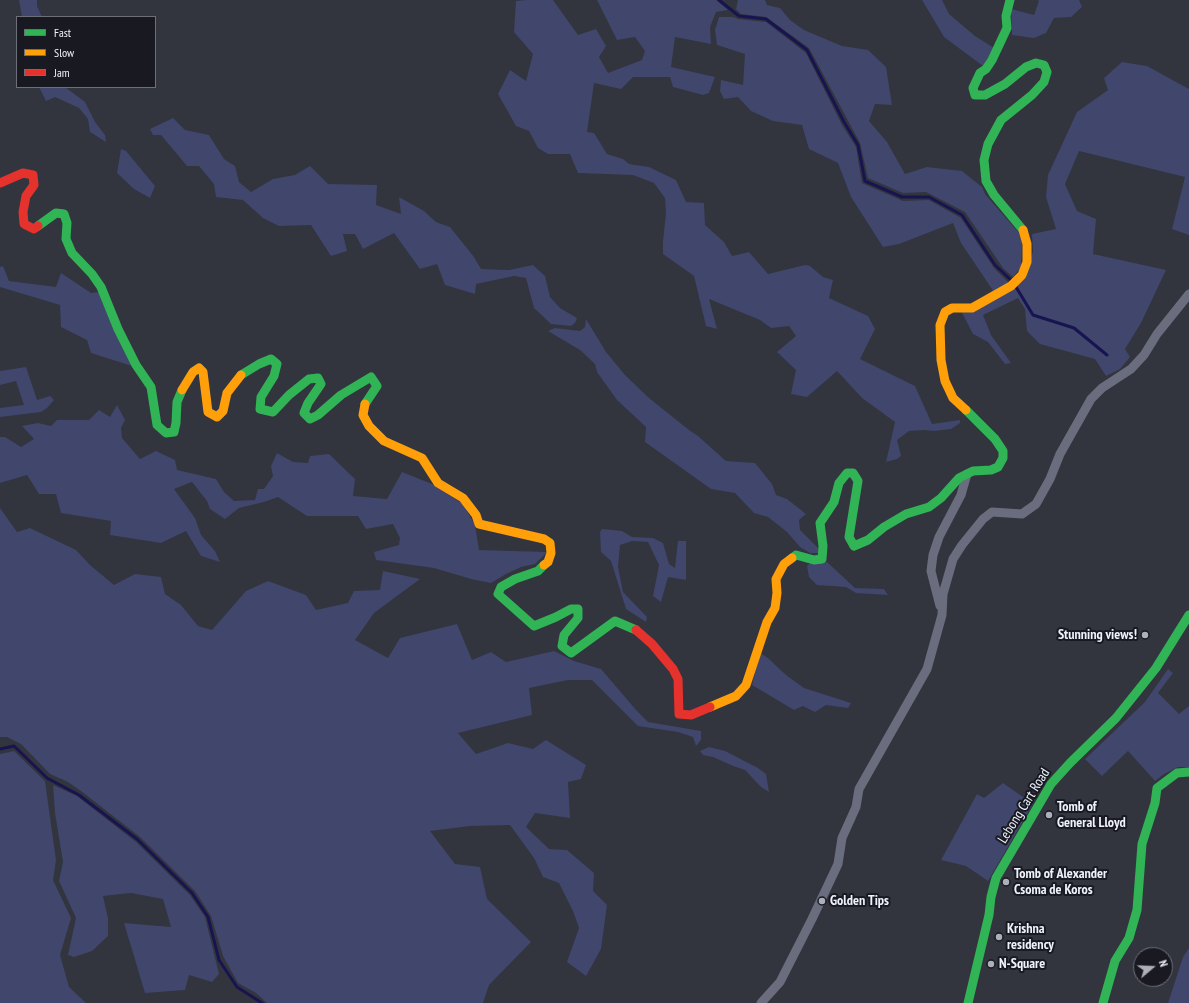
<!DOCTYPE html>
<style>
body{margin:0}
#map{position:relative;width:1189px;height:1003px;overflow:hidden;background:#32343e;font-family:"PT Sans Narrow",sans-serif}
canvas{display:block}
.legend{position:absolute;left:16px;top:16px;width:140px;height:72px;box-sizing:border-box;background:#181921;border:1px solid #6e7079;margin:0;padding:5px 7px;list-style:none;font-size:12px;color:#eff2fd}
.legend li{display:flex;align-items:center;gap:8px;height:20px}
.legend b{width:20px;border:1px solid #6e7079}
.north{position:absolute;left:1133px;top:947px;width:40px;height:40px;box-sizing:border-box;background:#181921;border:1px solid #6e7079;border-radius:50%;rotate:71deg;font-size:11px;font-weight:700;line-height:16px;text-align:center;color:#eff2fd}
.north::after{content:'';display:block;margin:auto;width:14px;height:18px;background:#adb0ba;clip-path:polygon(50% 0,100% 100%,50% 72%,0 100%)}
</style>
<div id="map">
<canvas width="1189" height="1003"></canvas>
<ul class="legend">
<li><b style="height:5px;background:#30b455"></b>Fast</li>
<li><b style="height:5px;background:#ff9f0a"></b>Slow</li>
<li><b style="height:5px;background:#e5322d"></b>Jam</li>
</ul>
<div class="north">N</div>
</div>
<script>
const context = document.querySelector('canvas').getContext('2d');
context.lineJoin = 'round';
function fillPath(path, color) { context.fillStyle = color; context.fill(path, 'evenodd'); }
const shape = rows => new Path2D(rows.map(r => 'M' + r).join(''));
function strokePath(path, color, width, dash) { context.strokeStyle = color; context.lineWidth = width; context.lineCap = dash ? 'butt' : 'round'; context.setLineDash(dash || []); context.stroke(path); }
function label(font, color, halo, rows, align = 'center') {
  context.font = font + ' "PT Sans Narrow",sans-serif'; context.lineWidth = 4; context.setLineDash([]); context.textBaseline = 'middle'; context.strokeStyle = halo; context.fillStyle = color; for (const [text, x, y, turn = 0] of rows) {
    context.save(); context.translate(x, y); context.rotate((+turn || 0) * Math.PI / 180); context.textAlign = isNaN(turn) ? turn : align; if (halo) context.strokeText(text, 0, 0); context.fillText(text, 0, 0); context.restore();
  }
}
const green = shape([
 [19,0,37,0,37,6,42,17,22,17],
 [526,0,553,0,578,35,596,29,606,46,599,57,608,73,642,60,645,51,635,37,617,40,597,0,716,0,728,10,716,12,710,27,711,44,675,37,671,67,715,77,709,93,703,95,673,87,670,77,633,77,621,89,594,83,587,132,594,133,607,154,623,159,629,164,649,167,676,180,686,202,704,203,705,225,724,242,732,256,749,252,768,274,805,265,810,266,823,277,833,280,829,298,868,316,875,329,860,359,915,386,932,424,960,420,960,423,951,429,934,431,924,430,909,431,897,440,901,456,897,459,886,462,895,422,862,398,837,371,807,397,791,394,796,370,777,352,796,336,789,326,771,328,760,320,709,299,717,329,706,326,694,276,663,254,663,241,666,213,665,198,654,183,633,175,578,173,570,154,548,154,538,148,529,131,516,126,498,94,510,70,526,81,533,54,514,32,516,1],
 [738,0,765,0,767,5,780,8,790,20,804,30,842,46,868,50,886,67,892,105,875,104,869,121,887,142,905,174,927,167,962,171,982,187,985,194,1019,233,1022,242,1021,267,1013,277,1003,268,965,212,926,192,903,193,868,178,860,143,809,48,766,17,741,14,736,9],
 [922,0,942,0,949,14,975,36,994,48,983,66,944,37],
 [1037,0,1079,0,1082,7,1071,17,1054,18,1046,33,1034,38,1012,35,1011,9,1034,15,1039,1],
 [719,17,733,17,738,19,766,22,806,53,842,125,856,147,862,183,903,201,929,200,961,218,994,268,1009,283,994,292,961,243,953,223,899,244,883,247,851,197,838,163,809,149,802,125,773,121,751,111,738,97,724,99,720,91,721,80,743,85,745,54,717,45,715,30],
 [1122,62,1147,66,1189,89,1189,235,1172,229,1185,177,1079,151,1065,184,1077,211,1096,219,1093,254,1166,270,1141,323,1125,349,1130,357,1120,369,1106,376,1095,359,1040,344,1027,331,1025,309,1018,298,983,315,991,335,1011,363,1005,364,988,342,973,334,961,311,1014,289,1033,252,1032,234,1056,229,1046,197,1048,175,1077,112,1108,90,1104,78],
 [39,87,65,87,85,102,95,122,105,135,106,142,90,132,88,119,79,108,55,97,46,101],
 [173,118,185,130,209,135,224,159,235,166,239,182,251,192,273,179,295,175,310,166,328,184,377,185,376,205,401,214,399,197,424,211,436,222,450,227,474,257,481,269,509,270,533,265,545,276,550,297,560,308,577,318,575,323,571,326,551,324,534,308,526,278,514,276,476,284,475,294,445,285,437,264,420,269,394,233,363,249,355,234,343,234,347,251,331,256,311,225,279,226,263,218,243,200,216,197,214,184,199,166,187,166,161,135,153,135,150,129],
 [121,149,126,151,155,186,150,198,134,189,117,173],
 [3,266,9,281,56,287,61,273,91,293,100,292,132,366,91,353,87,340,61,327,60,305,0,287,0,267],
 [586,319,606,352,625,375,649,398,689,430,698,436,726,461,755,463,772,484,776,495,787,499,806,514,799,520,800,530,818,548,818,553,810,553,800,547,787,532,768,517,754,513,735,493,711,489,645,442,646,427,617,400,597,372,595,364,580,350,548,331,555,328,580,331,585,327],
 [26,367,37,400,50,396,54,400,47,408,41,412,0,417,0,408,24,405,16,381,0,385,0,371],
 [117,405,125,420,121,428,122,438,140,459,156,451,175,460,177,470,216,479,224,492,234,501,255,500,258,489,264,489,273,476,271,466,277,453,293,462,308,463,310,456,329,454,355,479,353,496,387,499,402,472,432,484,463,504,475,525,479,550,547,552,535,564,521,567,506,574,491,583,471,579,434,568,376,560,374,552,399,545,400,538,393,524,366,529,358,516,307,516,278,497,264,502,239,508,225,519,210,509,207,501,192,482,174,489,195,518,201,535,215,551,220,562,201,556,186,531,161,543,110,535,111,521,61,513,56,494,39,494,27,475,0,483,0,437,5,437,21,447,34,439,22,426,38,423,51,426,57,420,89,420,99,410,110,417],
 [0,508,17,532,30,528,76,550,90,565,114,585,135,574,161,577,165,594,181,605,198,626,212,630,246,591,268,581,306,595,316,610,348,603,354,591,380,590,383,571,420,579,374,613,355,640,388,658,400,638,457,624,472,660,491,652,506,662,554,651,574,661,601,669,637,711,648,722,701,731,701,740,696,746,693,737,678,732,638,726,592,680,568,680,529,688,532,715,458,733,476,754,508,743,533,749,546,740,586,765,581,779,568,782,570,818,535,813,526,827,549,849,567,850,594,873,593,891,607,905,601,949,586,976,567,962,579,928,573,911,559,883,543,877,534,858,510,825,470,826,430,831,455,864,480,867,487,899,531,942,489,985,483,1003,267,1003,256,993,238,983,223,956,211,916,195,891,140,837,81,791,68,782,50,774,21,744,7,737,0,737],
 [602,529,622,531,632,537,653,538,663,543,669,564,675,568,678,541,686,541,686,580,668,577,661,602,653,596,659,565,648,542,632,541,620,545,618,567,623,592,647,617,646,622,626,609,611,561,601,552,600,532],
 [812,561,827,562,855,588,884,589,888,595,856,593,846,587,817,585,809,577,807,566],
 [760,653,768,658,786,675,804,688,851,703,848,708,826,705,815,712,803,706,794,710,752,685],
 [1168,669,1173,673,1158,693,1179,714,1189,706,1189,767,1178,767,1164,774,1155,781,1128,751,1102,776,1085,759,1145,702],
 [709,747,725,751,758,768,766,774,769,792,761,787,745,770,733,766,713,757,703,755,700,751],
 [14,751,45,781,56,860,53,880,71,918,60,955,69,987,86,1003,0,1003,0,754],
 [1003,783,1033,804,988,881,966,866,941,860,977,794,984,798],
 [53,785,77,796,136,842,190,895,205,917,219,974,212,982,189,975,185,990,145,993,124,923,171,927,163,899,131,893,103,896,108,918,108,936,92,951,74,957,68,955,76,918,59,881,63,862,55,813],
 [1189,948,1189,1003,1168,1003,1183,957]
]);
const stream = shape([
 [719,0,739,16,766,19,807,50,844,122,858,145,865,181,902,197,929,197,962,215,995,265,1012,281],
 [1016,287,1033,315,1074,328,1107,355],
 [0,749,14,746,47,778,79,795,137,839,192,893,208,917,219,960,237,987,262,1003]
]);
const street = shape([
 [940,606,931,571,933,555,939,537,961,495,967,474],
 [761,1003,780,982,812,919,838,864,842,838,856,807,859,789,927,669,942,615,943,594,953,559,962,545,983,519,992,512,1022,514,1036,504,1050,479,1060,454,1091,399,1102,388,1131,369,1144,355,1157,334,1189,294]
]);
const fast = shape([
 [1010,0,1006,16,1007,28,992,60,986,69,980,73,973,88,975,95,985,95,1005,84,1026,67,1036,63,1044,65,1047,72,1044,82,1032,95,1001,120,988,144,984,160,986,181,994,195,1023,230],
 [38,226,56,213,64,214,67,223,66,239,72,253,92,274,101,287,118,329,136,365,151,387,157,425,166,433,174,432,176,423,177,402,182,390],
 [241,375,259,364,271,359,277,364,274,376,261,397,260,409,273,412,289,395,309,379,318,378,321,384,308,403,304,413,310,419,318,415,341,395,371,377,377,386,365,404],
 [792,558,796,555,814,560,822,559,823,546,820,523,834,502,839,483,847,473,853,473,858,481,849,537,854,546,868,540,884,527,906,514,929,507,941,498,959,478,973,471,991,470,998,467,1003,458,1003,451,995,439,966,410],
 [544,565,538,571,515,579,501,587,498,594,534,626,556,617,571,609,578,609,578,618,564,635,562,646,571,653,615,621,636,630],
 [968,1003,989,915,991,897,996,878,1051,784,1070,763,1116,718,1156,668,1189,615],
 [1103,1003,1115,961,1129,938,1137,910,1142,844,1155,803,1157,788,1177,773,1189,772]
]);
const slow = shape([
 [182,390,193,372,199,368,203,372,208,412,217,417,223,411,227,393,241,375],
 [365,404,363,415,369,426,384,441,422,458,438,483,463,498,476,515,479,524,544,539,550,543,551,553,548,562,544,565],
 [966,410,953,398,945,381,941,360,940,325,945,312,952,308,972,308,1011,286,1022,275,1027,262,1027,244,1023,230],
 [710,707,736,696,746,685,767,622,775,608,777,593,776,579,784,564,792,558]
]);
const jam = shape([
 [0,183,23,173,33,175,34,185,26,196,23,212,24,224,34,229,38,226],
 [636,630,652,644,673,669,678,679,679,714,691,715,710,707]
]);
const markers = [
 [1145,635,4,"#adb0ba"],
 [1049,815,4,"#adb0ba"],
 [1006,882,4,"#adb0ba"],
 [822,901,4,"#adb0ba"],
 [999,937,4,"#adb0ba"],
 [991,964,4,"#adb0ba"]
];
const poiNames = [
 ["Stunning views!",1137,635,"right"],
 ["Tomb of",1057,807],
 ["General Lloyd",1057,823],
 ["Tomb of Alexander",1014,874],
 ["Csoma de Koros",1014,890],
 ["Golden Tips",830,901],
 ["Krishna",1007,929],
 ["residency",1007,945],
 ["N-Square",999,964]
];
const streetNames = [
 ["Lebong Cart Road",1024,806,-58]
];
fillPath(green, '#40466c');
strokePath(stream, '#181451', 3);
strokePath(street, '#6a6d7d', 9);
strokePath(fast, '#30b455', 9);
strokePath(slow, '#ff9f0a', 9);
strokePath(jam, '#e5322d', 9);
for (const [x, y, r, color] of markers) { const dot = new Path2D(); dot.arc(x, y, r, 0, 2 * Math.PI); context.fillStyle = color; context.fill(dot); strokePath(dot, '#181921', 1.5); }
label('bold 14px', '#eff2fd', '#181921', poiNames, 'left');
label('14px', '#eff2fd', '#181921', streetNames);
</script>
